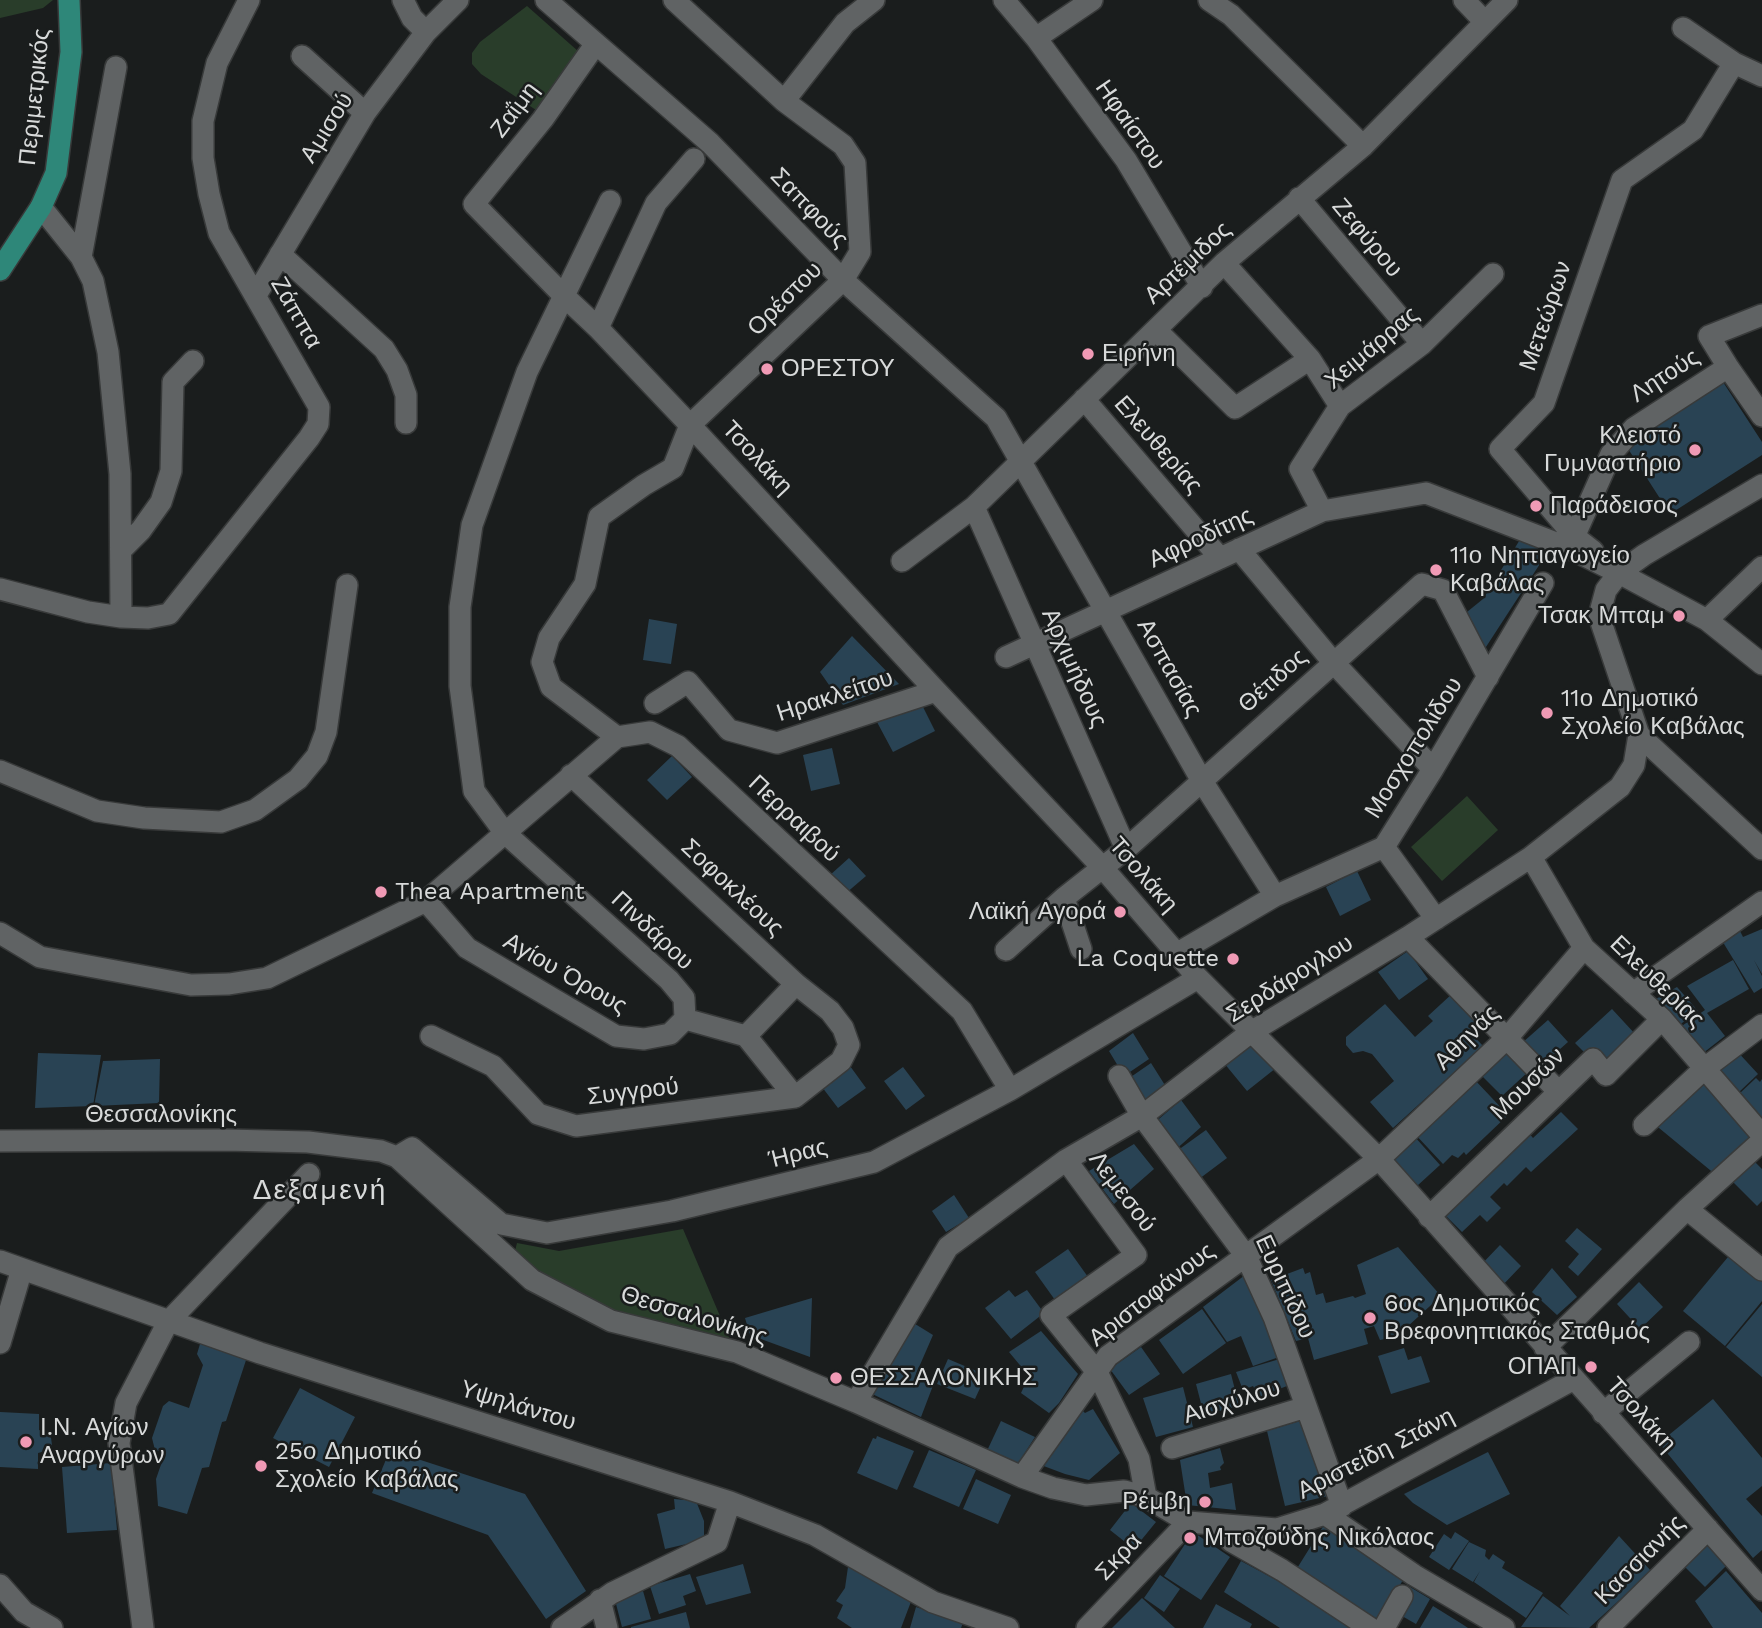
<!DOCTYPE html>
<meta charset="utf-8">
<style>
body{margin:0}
canvas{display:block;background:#1a1d1d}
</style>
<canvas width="1762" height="1628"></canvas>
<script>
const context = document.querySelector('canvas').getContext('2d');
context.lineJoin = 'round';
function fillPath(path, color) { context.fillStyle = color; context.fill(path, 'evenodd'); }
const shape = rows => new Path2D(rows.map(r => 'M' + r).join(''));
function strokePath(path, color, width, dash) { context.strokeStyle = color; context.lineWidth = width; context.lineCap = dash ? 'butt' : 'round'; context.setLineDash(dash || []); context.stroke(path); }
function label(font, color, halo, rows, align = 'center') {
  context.font = font + ' "Work Sans",sans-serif'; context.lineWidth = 5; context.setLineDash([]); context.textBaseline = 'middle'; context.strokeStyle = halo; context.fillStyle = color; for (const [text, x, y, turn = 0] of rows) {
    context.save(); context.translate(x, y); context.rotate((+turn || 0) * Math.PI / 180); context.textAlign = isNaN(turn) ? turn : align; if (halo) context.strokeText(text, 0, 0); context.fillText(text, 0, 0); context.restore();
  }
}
const green = shape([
 [0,0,53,0,43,8,0,18],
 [527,6,579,52,536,110,481,74,472,64,472,53,480,42],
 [1467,796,1498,830,1442,881,1411,847],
 [683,1229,731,1342,600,1308,514,1255,517,1243,559,1251]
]);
const building = shape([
 [1723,382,1762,442,1762,455,1670,514,1625,444],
 [1521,538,1547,553,1484,650,1467,612,1483,599],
 [649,619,677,624,671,664,643,660],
 [852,636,899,684,843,705,820,672],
 [920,701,935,731,893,752,877,722],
 [832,748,840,784,811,791,803,755],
 [672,756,692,777,667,800,647,780],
 [849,858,866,876,845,894,829,876],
 [1357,871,1371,900,1340,916,1326,887],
 [1739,929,1743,937,1762,929,1762,974,1754,960,1762,976,1762,988,1754,993,1721,939],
 [1408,951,1428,979,1399,1000,1378,972],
 [1733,960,1749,989,1707,1013,1725,1036,1698,1057,1676,1030,1705,1010,1687,986],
 [1677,987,1698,1011,1674,1029,1649,1003],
 [1453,993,1479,1022,1469,1031,1483,1046,1393,1128,1370,1102,1394,1081,1372,1054,1363,1051,1353,1053,1346,1045,1346,1037,1385,1004,1415,1037,1433,1021,1428,1016],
 [1612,1009,1636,1035,1605,1064,1589,1057,1575,1043],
 [1548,1020,1568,1042,1542,1065,1522,1043],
 [1133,1033,1149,1059,1124,1076,1109,1051],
 [1252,1039,1276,1068,1247,1091,1224,1063],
 [1507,1048,1529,1071,1502,1096,1480,1074],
 [1735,1049,1758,1074,1738,1093,1714,1064],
 [38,1053,101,1055,93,1106,35,1108],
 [160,1059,159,1103,94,1106,103,1061],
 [1151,1063,1168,1090,1141,1108,1125,1081],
 [850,1066,866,1088,838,1108,822,1087],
 [903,1067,925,1096,906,1110,884,1081],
 [1473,1078,1508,1115,1466,1155,1464,1152,1458,1158,1452,1155,1443,1164,1414,1133],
 [1756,1078,1760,1082,1762,1079,1762,1118,1739,1094],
 [1705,1079,1754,1136,1716,1175,1653,1123],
 [1181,1100,1201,1127,1173,1152,1153,1124],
 [1561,1112,1578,1129,1531,1172,1526,1167,1507,1186,1504,1183,1490,1197,1501,1208,1487,1222,1480,1215,1462,1232,1441,1211,1528,1132,1533,1138],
 [1206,1130,1227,1158,1195,1182,1174,1153],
 [1414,1136,1440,1165,1417,1186,1391,1158],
 [1134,1144,1154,1169,1114,1204,1089,1171],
 [1752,1159,1762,1169,1762,1201,1757,1206,1731,1180],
 [954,1195,969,1218,946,1232,932,1211],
 [1577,1228,1602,1249,1578,1276,1568,1267,1579,1254,1565,1241],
 [1500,1245,1521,1266,1500,1288,1479,1267],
 [1398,1247,1441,1296,1396,1337,1380,1340,1374,1326,1364,1329,1368,1344,1314,1360,1308,1338,1296,1341,1271,1280,1303,1268,1305,1274,1310,1272,1316,1295,1323,1293,1326,1303,1353,1296,1355,1298,1366,1294,1357,1265],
 [1068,1249,1088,1277,1055,1300,1035,1272],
 [1733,1251,1762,1275,1762,1301,1725,1346,1683,1311],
 [1552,1268,1577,1297,1557,1315,1532,1292],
 [1249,1272,1282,1356,1253,1366,1241,1336,1227,1342,1203,1307],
 [1639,1282,1663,1307,1640,1329,1617,1304],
 [1009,1290,1015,1297,1027,1290,1044,1313,1011,1339,985,1308],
 [812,1298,810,1357,750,1335,745,1318],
 [1762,1304,1762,1377,1726,1347],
 [1202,1309,1226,1343,1183,1374,1159,1340],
 [907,1319,933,1335,916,1374,934,1383,921,1417,868,1392],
 [1041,1331,1078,1374,1059,1403,1049,1413,1021,1393,1029,1376,1009,1352],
 [211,1340,249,1351,226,1421,222,1422,209,1467,202,1468,187,1514,158,1506,156,1479,165,1453,155,1450,152,1438,163,1406,169,1401,189,1408,203,1365,197,1354,200,1344],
 [1141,1347,1160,1374,1129,1395,1110,1369],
 [1404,1348,1408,1360,1421,1356,1430,1382,1391,1394,1378,1356],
 [1283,1358,1292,1384,1259,1397,1253,1386,1243,1390,1236,1372],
 [948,1359,986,1375,975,1399,937,1384],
 [1231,1374,1239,1406,1204,1415,1196,1384],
 [1183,1387,1193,1427,1156,1437,1143,1398],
 [300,1388,355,1417,329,1467,273,1438],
 [1713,1399,1762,1458,1762,1486,1746,1499,1762,1516,1762,1550,1753,1558,1659,1443],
 [1079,1407,1085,1413,1093,1409,1120,1453,1089,1480,1065,1474,1041,1465],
 [0,1412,39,1414,39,1430,46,1432,51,1438,52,1445,46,1451,38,1453,38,1469,0,1467],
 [1306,1419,1328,1496,1285,1506,1267,1431],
 [1001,1421,1035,1437,1017,1465,986,1453],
 [877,1436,914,1451,897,1490,857,1473,873,1438,876,1439],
 [1220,1448,1224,1463,1220,1467,1221,1470,1208,1473,1210,1488,1232,1483,1236,1510,1187,1505,1180,1460],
 [390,1450,525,1494,586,1591,546,1619,488,1535,372,1493],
 [929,1450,976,1470,959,1507,913,1487],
 [1488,1452,1510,1494,1447,1525,1413,1503,1404,1494],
 [111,1463,117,1530,67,1533,62,1467],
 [976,1479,1011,1495,998,1524,963,1509],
 [674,1499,696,1501,704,1521,704,1540,665,1549,657,1514,675,1509],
 [1131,1503,1156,1522,1134,1549,1110,1530],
 [1324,1525,1406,1575,1379,1620,1296,1570],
 [1193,1532,1230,1557,1201,1600,1164,1576],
 [1455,1532,1469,1541,1449,1570,1429,1557,1444,1534,1451,1539],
 [1619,1536,1651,1571,1589,1628,1521,1627,1543,1596,1570,1616,1560,1606],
 [1469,1542,1486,1550,1485,1556,1489,1560,1493,1554,1505,1562,1502,1568,1543,1593,1526,1618,1474,1582,1480,1571,1473,1582,1452,1569],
 [1704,1542,1727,1565,1705,1587,1682,1564],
 [849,1560,912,1599,901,1628,852,1628,837,1618,843,1605,836,1601,845,1588],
 [1241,1561,1278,1581,1351,1628,1280,1628,1224,1592],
 [743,1564,751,1593,706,1605,696,1577],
 [1726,1571,1762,1613,1762,1628,1713,1628,1695,1601],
 [690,1574,696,1591,683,1596,686,1605,659,1614,650,1586],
 [1160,1575,1180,1589,1164,1612,1144,1598],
 [1410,1587,1430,1599,1416,1624,1395,1612],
 [643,1591,651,1619,622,1627,615,1600],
 [1142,1598,1175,1628,1112,1628],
 [1216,1604,1252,1624,1250,1628,1203,1628],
 [1433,1606,1462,1624,1468,1628,1420,1628],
 [916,1607,963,1623,961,1628,910,1628],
 [686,1612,690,1628,631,1628,631,1627]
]);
const minor = shape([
 [403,0,412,18,426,32],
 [546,0,710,143,843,280,996,418,1202,781,1275,896],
 [674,0,784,101],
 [1004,0,1036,38,1126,160,1202,287],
 [1209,0,1231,15,1363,146],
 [1464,0,1484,21],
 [1683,28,1734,63,1762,76],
 [1036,38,1092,0],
 [595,45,543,119,474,204,565,297,598,328,690,425,936,691,1102,867,1198,978,1379,1159,1762,1590],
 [302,56,365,113],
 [1299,198,1422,344],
 [41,207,81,257,93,281,108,352,120,474,121,617],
 [280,254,384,349,397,370,406,395,406,423],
 [81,257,116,67],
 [1224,263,1310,359,1340,406],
 [256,295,365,113,426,32,458,0],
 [598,328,656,203,694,159],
 [1156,330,1235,408,1310,359],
 [1728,367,1762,416],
 [1084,399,1220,558],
 [974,507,1126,849],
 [1322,511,1300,469,1340,406,1422,344,1493,274],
 [1570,546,1611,454,1634,428,1728,367,1709,336,1762,315],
 [122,549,141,530,161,502,171,471,173,382,193,361],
 [1239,549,1333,662,1433,769],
 [1593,551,1575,537,1500,449,1544,403,1622,180,1693,130,1734,63],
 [902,561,974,507,1224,263,1363,146,1507,0],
 [0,589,88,612,121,617,148,618,169,614,309,438,318,424,319,407,219,233,209,194,203,158,203,121,217,63,249,0],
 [1707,620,1762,567],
 [1006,657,1322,511,1426,493,1569,548,1619,573,1707,620,1762,664],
 [655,703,688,682,729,730,777,743,936,691],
 [1639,735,1762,849],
 [617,737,551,687,542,662,549,638,585,584,599,517,644,485,673,468,690,425,843,280,860,252,855,163,843,145,784,101,845,23,874,0],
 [0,771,97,811,144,818,221,822,255,810,298,779,317,756,326,732,347,585],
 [1384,847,1436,919],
 [1531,857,1584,948,1662,1019,1762,1135],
 [1064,898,1081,949],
 [426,901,467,948,616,1036,644,1039,670,1034,685,1019,746,1036,796,984],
 [0,933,40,957,191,985,229,984,267,978,426,901,505,833,474,791,460,686,460,607,472,525,527,372,610,201],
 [1408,937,1558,1091],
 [1006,950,1064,898,1126,849,1422,584,1443,590,1488,677],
 [1176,954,1275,896,1384,847,1433,769,1543,583],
 [1633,993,1762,902],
 [685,1019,684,998,669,980,505,833,617,737,650,732,678,746,962,1011,1010,1090],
 [431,1036,493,1066,538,1114,576,1126,795,1097,841,1061,849,1045,843,1028,830,1011,796,984,571,775],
 [746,1036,795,1097],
 [1119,1076,1142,1116,1246,1256,1274,1317,1342,1506],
 [1644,1125,1705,1068,1762,1025],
 [0,1141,226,1140,308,1142,381,1151,397,1157,532,1280,611,1321,737,1352,856,1402,1022,1477,1053,1488,1086,1495,1124,1491,1146,1497,1188,1522,1277,1529,1325,1514,1574,1379],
 [397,1157,412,1148,501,1224,547,1233,672,1211,874,1162,1010,1090,1198,978],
 [1066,1160,1136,1255,1051,1315,1097,1372,1139,1459,1146,1497],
 [1687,1209,1762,1270],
 [1429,1217,1593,1059,1606,1075,1662,1019],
 [0,1261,260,1353,730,1502,815,1535,933,1602,1008,1628],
 [0,1343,22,1269],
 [1545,1348,1687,1209,1762,1141],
 [856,1402,948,1247,1066,1160,1142,1116,1251,1032,1408,937,1531,857,1620,787,1634,765,1639,735,1599,616,1606,590,1619,573,1644,555,1762,485],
 [1603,1413,1689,1342],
 [1172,1448,1306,1407],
 [1022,1477,1108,1356,1379,1159,1508,1037,1584,948],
 [1325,1514,1414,1575,1504,1628],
 [1231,1541,1282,1570,1370,1628],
 [0,1585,24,1612,52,1628],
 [600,1600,607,1628],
 [143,1628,119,1443,126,1403,168,1322,309,1174],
 [562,1628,612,1593,717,1542,730,1502],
 [1087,1628,1188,1522],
 [1384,1628,1402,1596],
 [1608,1628,1708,1529]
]);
const major = shape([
 [0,270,41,207,56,173,71,52,69,0]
]);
const markers = [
 [1088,354,7,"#f09ab5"],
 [767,369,7,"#f09ab5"],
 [1695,450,7,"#f09ab5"],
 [1536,506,7,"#f09ab5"],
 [1436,570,7,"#f09ab5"],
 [1679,616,7,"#f09ab5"],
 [1547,713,7,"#f09ab5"],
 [381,892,7,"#f09ab5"],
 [1120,912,7,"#f09ab5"],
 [1233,959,7,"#f09ab5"],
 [1370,1318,7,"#f09ab5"],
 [1591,1367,7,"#f09ab5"],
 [836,1378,7,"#f09ab5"],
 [26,1442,7,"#f09ab5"],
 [261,1466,7,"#f09ab5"],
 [1205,1502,7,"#f09ab5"],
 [1190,1538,7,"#f09ab5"]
];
const streetNames = [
 ["Περιμετρικός",35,97,-84],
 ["Ζαΐμη",515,110,-53],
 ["Ηφαίστου",1130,125,55],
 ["Αμισού",327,128,-58],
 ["Σαπφούς",809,208,46],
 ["Ζεφύρου",1367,238,50],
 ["Αρτέμιδος",1188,263,-43],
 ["Ορέστου",785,299,-45],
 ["Ζάππα",296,313,60],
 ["Μετεώρων",1546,316,-71],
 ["Χειμάρρας",1372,348,-40],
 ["Λητούς",1665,376,-33],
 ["Ελευθερίας",1158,445,49],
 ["Τσολάκη",757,458,47],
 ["Αφροδίτης",1201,538,-25],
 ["Αρχιμήδους",1074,668,66],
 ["Ασπασίας",1169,668,61],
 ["Θέτιδος",1273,681,-42],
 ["Ηρακλείτου",835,696,-18],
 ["Μοσχοπολίδου",1414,748,-58],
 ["Περραιβού",794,819,43],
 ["Τσολάκη",1143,875,49],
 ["Σοφοκλέους",732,888,43],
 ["Πινδάρου",652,931,43],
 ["Αγίου Όρους",565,974,30],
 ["Σερδάρογλου",1290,979,-32],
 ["Ελευθερίας",1657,982,44],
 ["Αθηνάς",1467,1038,-45],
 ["Μουσών",1528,1084,-44],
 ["Συγγρού",633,1092,-7],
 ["Θεσσαλονίκης",161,1115],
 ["Ήρας",798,1154,-14],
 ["Λεμεσού",1122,1192,53],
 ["Ευριπίδου",1285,1287,65],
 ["Αριστοφάνους",1152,1295,-38],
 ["Θεσσαλονίκης",694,1316,17],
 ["Αισχύλου",1232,1402,-17],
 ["Υψηλάντου",518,1406,17],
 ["Τσολάκη",1641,1415,48],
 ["Αριστείδη Στάνη",1376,1454,-27],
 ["Σκρα",1119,1557,-47],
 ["Κασσιανής",1640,1560,-45]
];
const poiNames = [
 ["Ειρήνη",1102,354],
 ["ΟΡΕΣΤΟΥ",781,369],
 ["Κλειστό",1681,436,"right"],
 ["Γυμναστήριο",1681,464,"right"],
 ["Παράδεισος",1550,506],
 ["11ο Νηπιαγωγείο",1450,556],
 ["Καβάλας",1450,584],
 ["Τσακ Μπαμ",1665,616,"right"],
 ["11ο Δημοτικό",1561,699],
 ["Σχολείο Καβάλας",1561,727],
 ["Thea Apartment",395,892],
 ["Λαϊκή Αγορά",1106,912,"right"],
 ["La Coquette",1219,959,"right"],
 ["6ος Δημοτικός",1384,1304],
 ["Βρεφονηπιακός Σταθμός",1384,1332],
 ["ΟΠΑΠ",1577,1367,"right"],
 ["ΘΕΣΣΑΛΟΝΙΚΗΣ",850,1378],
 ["Ι.Ν. Αγίων",40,1428],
 ["Αναργύρων",40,1456],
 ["25ο Δημοτικό",275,1452],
 ["Σχολείο Καβάλας",275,1480],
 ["Ρέμβη",1191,1502,"right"],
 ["Μποζούδης Νικόλαος",1204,1538]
];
const quarterNames = [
 ["Δεξαμενή",320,1191]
];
fillPath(green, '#293d2a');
fillPath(building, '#294354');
strokePath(minor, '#383a3a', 24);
strokePath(major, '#383a3a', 24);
strokePath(minor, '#606364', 21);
strokePath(major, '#2e8779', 21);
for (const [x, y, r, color] of markers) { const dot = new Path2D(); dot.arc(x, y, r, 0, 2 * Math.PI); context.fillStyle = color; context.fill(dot); strokePath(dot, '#1a1d1d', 2.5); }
label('24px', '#d8dada', '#1a1d1d', streetNames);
label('24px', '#d8dada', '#1a1d1d', poiNames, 'left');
context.letterSpacing = '2px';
label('28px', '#d8dada', '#1a1d1d', quarterNames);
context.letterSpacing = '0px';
</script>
